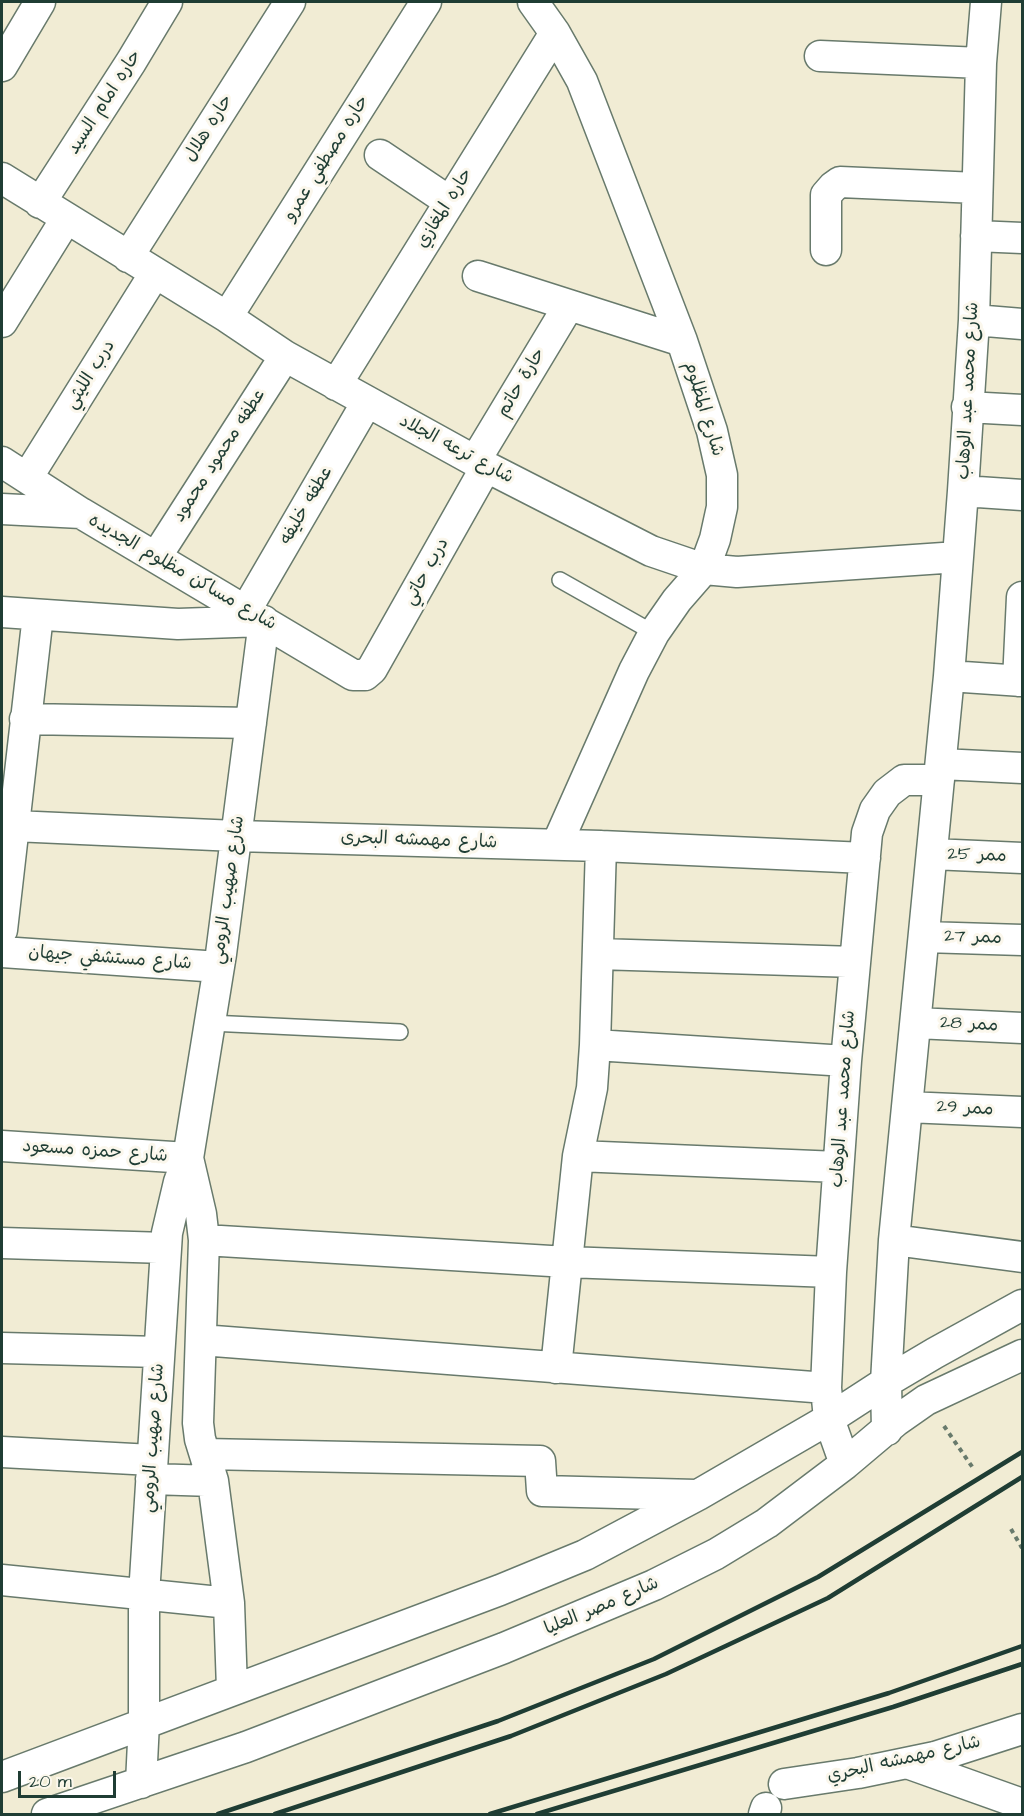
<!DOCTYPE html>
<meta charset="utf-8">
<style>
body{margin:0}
#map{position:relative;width:1024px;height:1816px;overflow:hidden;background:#f1ecd4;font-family:"Architects Daughter",sans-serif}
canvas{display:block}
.frame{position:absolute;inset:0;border:3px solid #1f3d34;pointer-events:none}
.scale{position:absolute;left:18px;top:1771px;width:98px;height:27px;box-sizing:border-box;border:3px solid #1f3d34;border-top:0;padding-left:8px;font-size:18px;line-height:21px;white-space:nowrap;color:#1f3d34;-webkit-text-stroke:4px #fbf7ec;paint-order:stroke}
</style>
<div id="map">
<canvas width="1024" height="1816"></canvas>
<div class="frame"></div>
<div class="scale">20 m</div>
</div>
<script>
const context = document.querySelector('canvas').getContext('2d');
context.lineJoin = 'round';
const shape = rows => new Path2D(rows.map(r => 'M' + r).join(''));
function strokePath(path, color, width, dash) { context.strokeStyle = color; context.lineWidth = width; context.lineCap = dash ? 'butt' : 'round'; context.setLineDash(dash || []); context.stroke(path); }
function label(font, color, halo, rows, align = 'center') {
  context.font = font + ' "Architects Daughter","Playpen Sans Arabic",sans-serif'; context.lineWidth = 6; context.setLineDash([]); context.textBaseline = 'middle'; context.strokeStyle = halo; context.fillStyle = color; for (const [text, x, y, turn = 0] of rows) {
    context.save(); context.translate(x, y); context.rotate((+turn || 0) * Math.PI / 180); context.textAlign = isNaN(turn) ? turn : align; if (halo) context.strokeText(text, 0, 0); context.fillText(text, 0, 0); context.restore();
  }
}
const path = shape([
 [944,1426,973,1468],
 [1011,1529,1022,1548]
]);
const lane = shape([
 [560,580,654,633],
 [210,1023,400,1032]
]);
const street = shape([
 [533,2,555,33,582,81,682,341,712,431,722,475,722,507,715,539,704,569,677,600,654,633,634,671,557,844],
 [820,56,981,63],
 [2,66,40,2],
 [380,155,450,202],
 [2,178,227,317,285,356,475,461,651,551,704,569,737,572,958,557],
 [40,203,131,62,167,2],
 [976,236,1022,238],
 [826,250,826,195,833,187,840,182,977,188],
 [128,257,290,2],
 [478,276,682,341],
 [227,317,426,2],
 [974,320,1022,324],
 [2,322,66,219],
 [336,385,555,33],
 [967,407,1022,410],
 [475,461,569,305],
 [2,462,81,513,353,675,365,675,372,669,486,467],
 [27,478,155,273],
 [963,491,1022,495],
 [2,509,81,513],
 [156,557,285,356],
 [246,610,367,402],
 [2,612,178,624,264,621,221,954,188,1158,179,1182,167,1233,144,1595,144,1722,141,1783],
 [949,676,1022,681],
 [1018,681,1022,597],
 [25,719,251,723],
 [941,764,1022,768],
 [14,826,236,836,601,846,865,858],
 [932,854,1022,858],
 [2,930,38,615],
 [924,937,1022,940],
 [2,952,219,967],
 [598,954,855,962],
 [916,1023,1022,1028],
 [595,1045,846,1061],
 [907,1107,1022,1112],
 [2,1146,188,1158],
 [578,1156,838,1167],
 [188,1158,201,1214,204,1240,198,1423,200,1439,213,1481,229,1603,232,1689],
 [204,1240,567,1262,831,1272],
 [894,1240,1022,1257],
 [2,1243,166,1248],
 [201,1340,826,1388],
 [2,1348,159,1352],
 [556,1368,578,1156,592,1088,595,1045,601,846],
 [887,1430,886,1382,894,1240,949,676,963,491,974,320,981,63,986,2],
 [2,1452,152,1460],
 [205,1454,540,1461,542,1491,696,1495],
 [845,1464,829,1419,826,1388,831,1272,846,1061,867,833,875,810,887,793,904,780,939,780],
 [151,1479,213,1481],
 [2,1580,229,1603],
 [907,1763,1022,1804],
 [2,1777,500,1590,585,1555,698,1495,829,1419,886,1382,935,1353,1022,1305],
 [784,1784,858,1773,935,1757,1022,1729],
 [47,1814,246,1747,504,1648,654,1585,716,1554,767,1523,845,1464,896,1421,926,1400,1022,1355],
 [764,1814,766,1808]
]);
const rail = shape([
 [218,1814,498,1721,654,1659,818,1577,1022,1452],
 [275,1814,511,1736,666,1674,828,1598,1022,1477],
 [490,1814,889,1693,1022,1646],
 [537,1814,893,1707,1022,1664]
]);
const streetNames = [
 ["حاره امام السيد",105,103,-57],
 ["حاره هلال",209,129,-58],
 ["حاره مصطفي عمرو",327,159,-58],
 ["حاره المغازي",445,209,-58],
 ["درب الليثي",91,375,-58],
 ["حارة حاتم",522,383,-59],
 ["شارع محمد عبد الوهاب",969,391,-87],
 ["شارع المظلوم",703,409,73],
 ["شارع ترعه الجلاد",456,450,28],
 ["عطفه محمود محمود",220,456,-57],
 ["عطفه خليفه",307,506,-60],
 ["درب حاتي",427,572,-61],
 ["شارع مساكن مظلوم الجديده",182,573,30],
 ["شارع مهمشه البحرى",419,841,2],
 ["ممر 25",977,856,2],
 ["شارع صهيب الرومي",229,890,-82],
 ["ممر 27",973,938,2],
 ["شارع مستشفي جيهان",110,959,4],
 ["ممر 28",969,1025,3],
 ["شارع محمد عبد الوهاب",844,1099,-86],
 ["ممر 29",965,1109,3],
 ["شارع حمزه مسعود",95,1152,4],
 ["شارع صهيب الرومي",154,1438,-86],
 ["شارع مصر العليا",602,1607,-23],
 ["شارع مهمشه البحري",904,1760,-13]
];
strokePath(lane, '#687a6c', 18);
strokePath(street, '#687a6c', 33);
strokePath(path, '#687a6c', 4, [4.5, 4.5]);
strokePath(lane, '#fff', 15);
strokePath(street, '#fff', 30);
strokePath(rail, '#1f3d34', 4.5);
label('18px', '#1f3d34', '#fbf7ec', streetNames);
</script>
